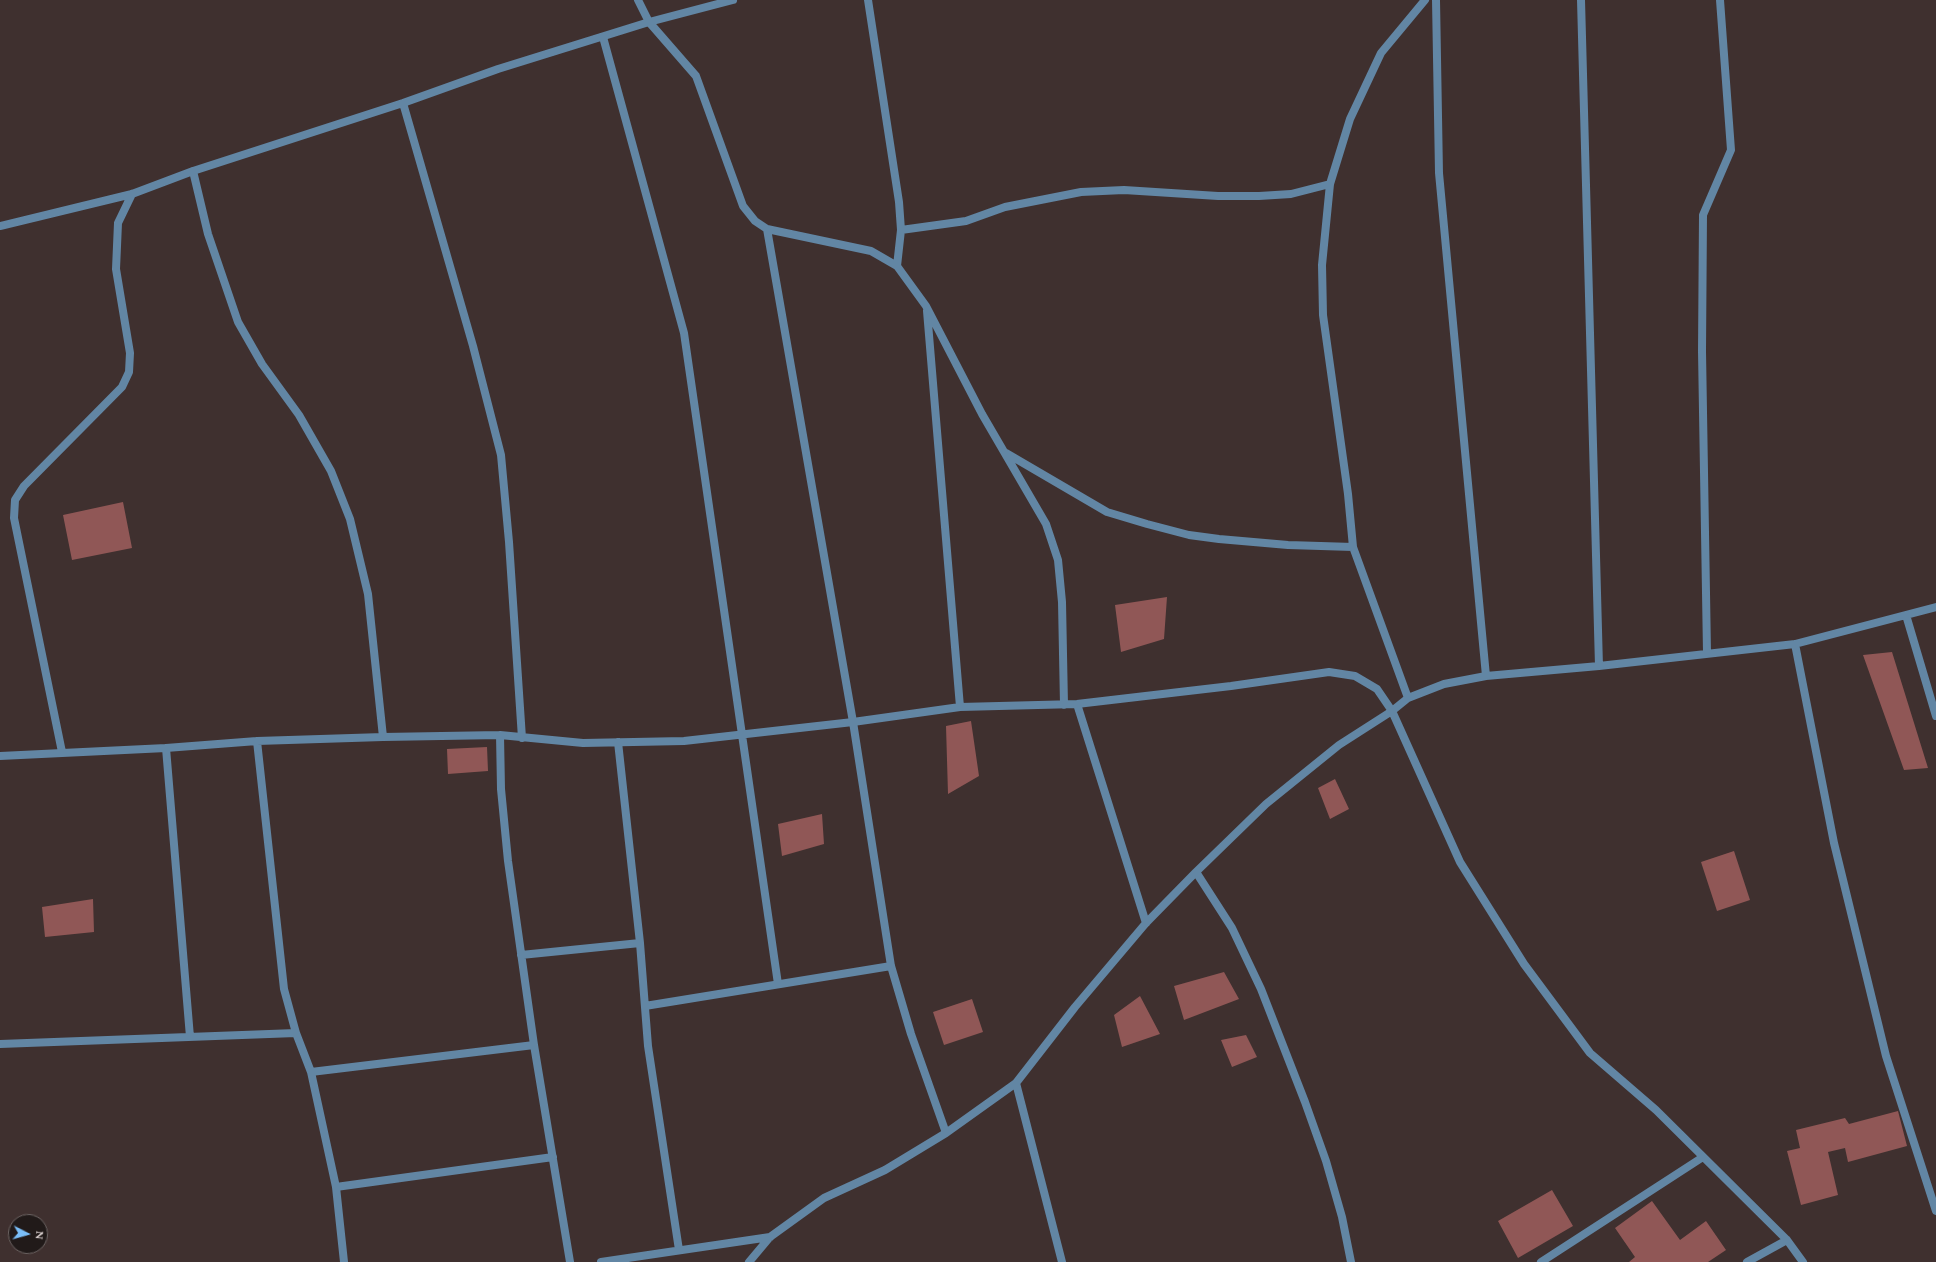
<!DOCTYPE html>
<style>
body{margin:0}
#map{position:relative;width:1936px;height:1262px;overflow:hidden;background:#3f302f;font-family:Spectral,serif}
canvas{display:block}
.north{position:absolute;left:8px;top:1214px;width:40px;height:40px;box-sizing:border-box;background:#211a19;border:1px solid #6c6463;border-radius:50%;rotate:96deg;font-size:11px;font-weight:700;line-height:16px;text-align:center;color:#dcd2d1}
.north::after{content:'';display:block;margin:auto;width:14px;height:18px;background:#7abef8;clip-path:polygon(50% 0,100% 100%,50% 72%,0 100%)}
</style>
<div id="map">
<canvas width="1936" height="1262"></canvas>
<div class="north">N</div>
</div>
<script>
const context = document.querySelector('canvas').getContext('2d');
context.lineJoin = 'round';
function fillPath(path, color) { context.fillStyle = color; context.fill(path, 'evenodd'); }
const shape = rows => new Path2D(rows.map(r => 'M' + r).join(''));
function strokePath(path, color, width, dash) { context.strokeStyle = color; context.lineWidth = width; context.lineCap = dash ? 'butt' : 'round'; context.setLineDash(dash || []); context.stroke(path); }
const building = shape([
 [123,502,132,548,72,560,63,515],
 [1167,597,1164,639,1121,652,1115,605],
 [1892,652,1928,768,1904,770,1863,655],
 [971,721,979,776,948,794,946,726],
 [487,747,488,771,448,774,447,749],
 [1335,779,1349,809,1330,819,1318,788],
 [822,814,824,844,782,856,778,824],
 [1734,851,1750,900,1717,911,1701,862],
 [93,899,94,932,45,937,42,907],
 [1224,972,1239,999,1184,1020,1174,986],
 [1140,996,1160,1034,1122,1047,1114,1015],
 [972,999,983,1032,944,1045,933,1012],
 [1246,1035,1257,1057,1232,1067,1221,1040],
 [1898,1111,1907,1146,1848,1162,1845,1148,1828,1152,1838,1195,1801,1205,1787,1151,1800,1148,1796,1130,1845,1118,1849,1124],
 [1552,1190,1573,1226,1518,1258,1498,1221],
 [1652,1201,1680,1240,1706,1221,1726,1250,1708,1262,1629,1262,1635,1257,1615,1228]
]);
const minor = shape([
 [638,0,649,22,696,76,743,206,755,221,767,229,871,251,897,266,926,306,982,414,1046,524,1058,560,1062,602,1064,705],
 [868,0,899,202,901,230,897,266],
 [1436,0,1439,173,1486,676],
 [1581,0,1599,666],
 [603,37,684,333,778,984],
 [403,103,473,346,501,455,509,542,522,738],
 [193,171,208,234,238,322,262,364,299,415,331,471,350,519,368,594,383,737],
 [0,226,132,194,193,171,403,103,498,69,649,22,733,0],
 [767,229,853,722,891,966,911,1034,946,1133],
 [901,230,966,221,1005,207,1081,192,1124,190,1218,196,1259,196,1291,194,1330,184],
 [927,311,960,707],
 [1006,453,1107,512,1147,524,1189,535,1219,539,1288,545,1353,547],
 [1906,615,1936,716],
 [1795,644,1834,843,1886,1056,1936,1211],
 [1707,653,1702,351,1703,215,1731,150,1720,0],
 [1408,698,1353,547,1348,494,1323,315,1322,265,1330,184,1350,119,1381,53,1425,0],
 [1077,704,1146,923],
 [500,735,501,789,508,861,534,1045,570,1262],
 [257,741,284,989,296,1033,311,1072,336,1187,344,1262],
 [618,742,640,943,648,1046,679,1250],
 [166,748,190,1037],
 [62,752,14,518,15,500,24,486,122,387,129,372,130,353,116,269,118,223,132,194],
 [0,756,166,748,257,741,383,737,500,735,583,743,684,741,853,722,960,707,1077,704,1231,686,1329,672,1355,676,1377,689,1392,711,1460,862,1524,964,1590,1053,1656,1110,1787,1240,1803,1262],
 [1196,872,1232,928,1261,989,1305,1102,1326,1161,1342,1217,1351,1262],
 [521,955,640,943],
 [645,1006,891,966],
 [0,1044,296,1033],
 [311,1072,534,1045],
 [1016,1083,1062,1262],
 [336,1187,553,1157],
 [601,1262,770,1237],
 [749,1262,770,1237,824,1198,885,1170,946,1133,1016,1083,1075,1007,1146,923,1196,872,1266,804,1339,745,1392,711,1408,698,1444,684,1486,676,1599,666,1795,644,1936,607],
 [1541,1262,1703,1157],
 [1747,1262,1787,1240]
]);
fillPath(building, '#905756');
strokePath(minor, '#6286a4', 8);
</script>
